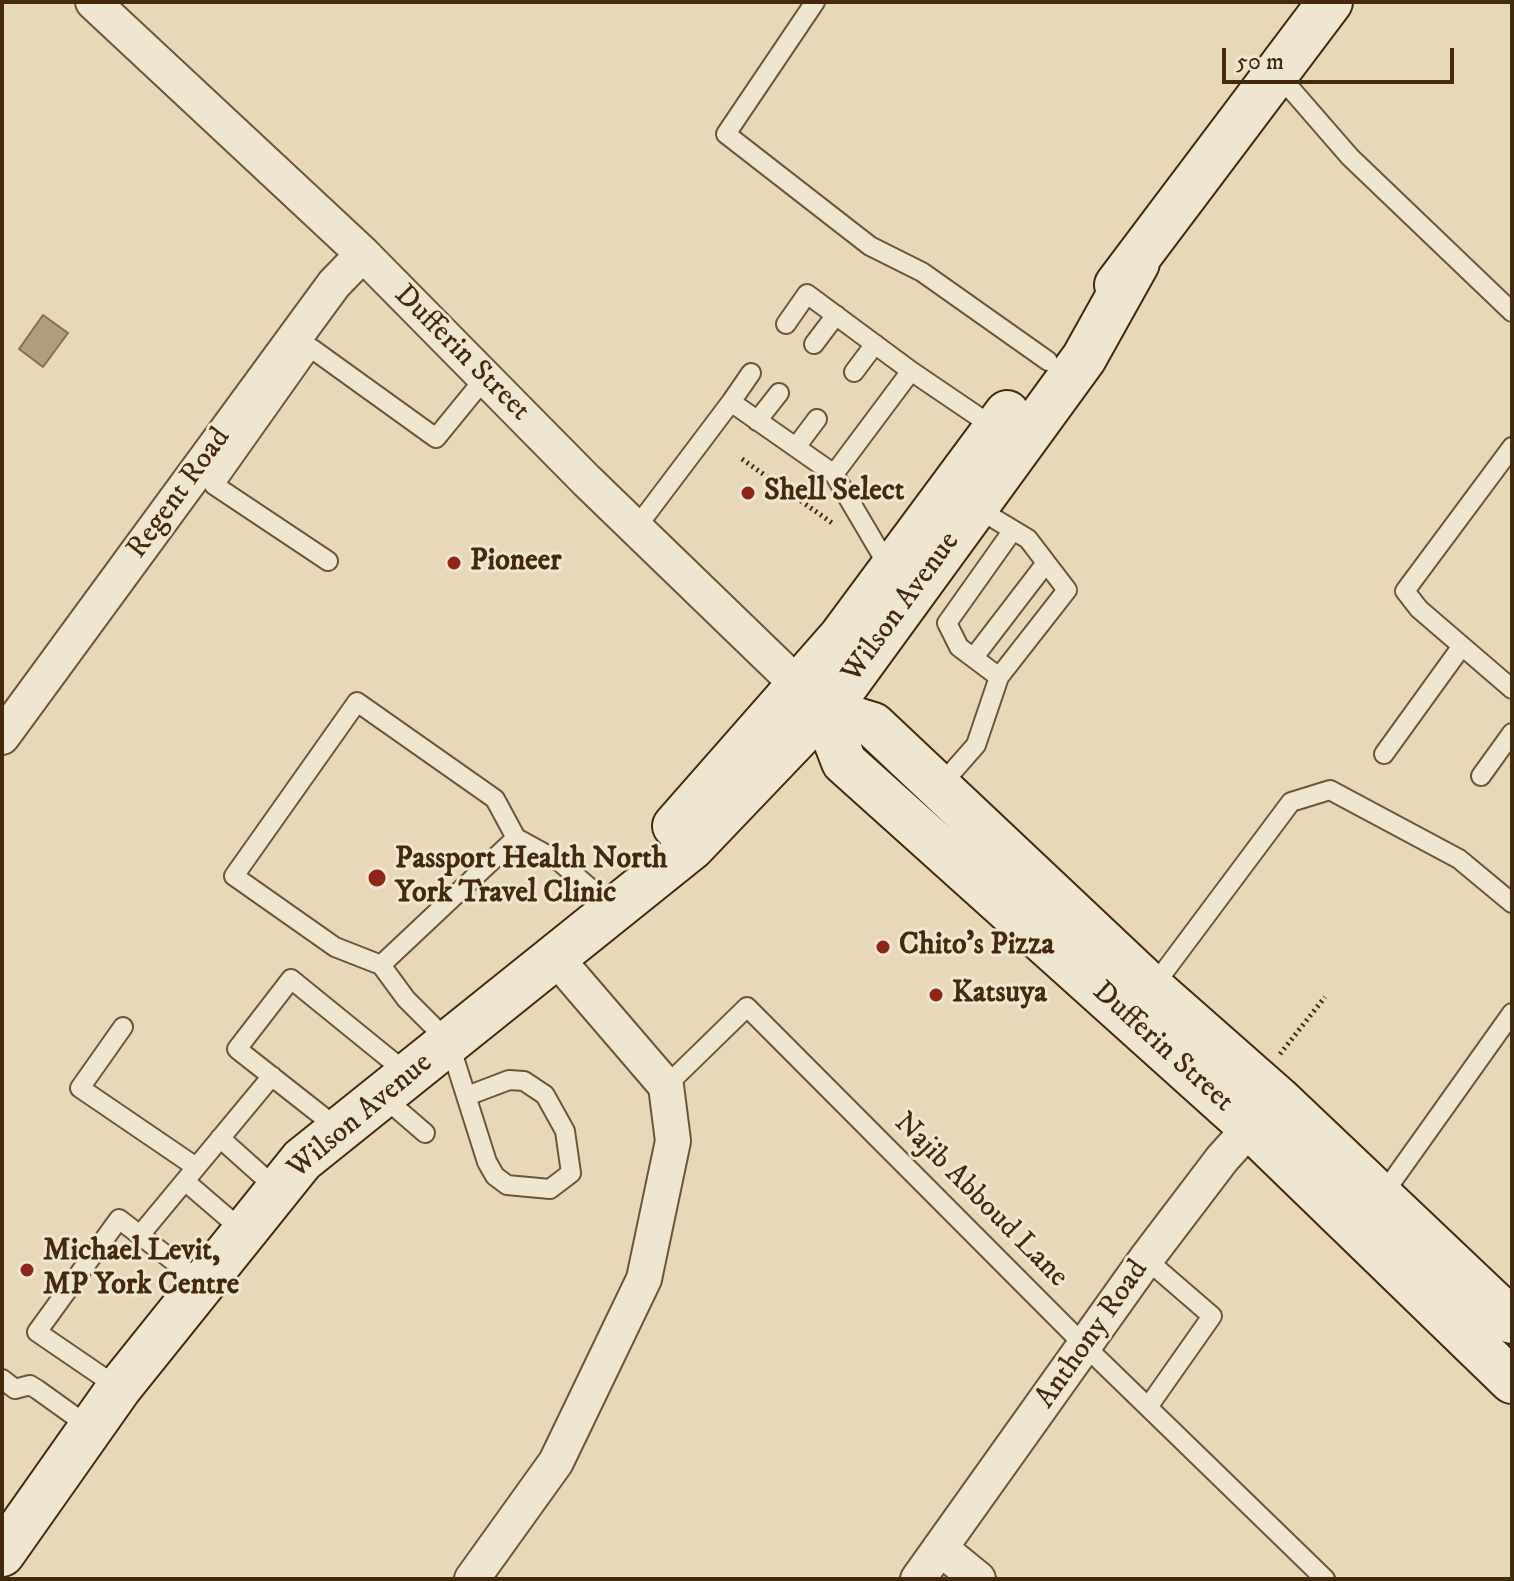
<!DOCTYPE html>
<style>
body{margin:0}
#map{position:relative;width:1514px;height:1581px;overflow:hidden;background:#e7d8b9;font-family:"IM FELL DW Pica",serif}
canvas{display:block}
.frame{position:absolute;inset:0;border:4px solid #45290d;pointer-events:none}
.scale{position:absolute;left:1222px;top:48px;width:232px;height:36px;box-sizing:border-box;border:4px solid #45290d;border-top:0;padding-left:10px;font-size:24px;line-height:28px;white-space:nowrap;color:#45290d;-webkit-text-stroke:6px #efe6d2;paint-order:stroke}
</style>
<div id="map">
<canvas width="1514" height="1581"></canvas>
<div class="frame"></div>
<div class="scale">50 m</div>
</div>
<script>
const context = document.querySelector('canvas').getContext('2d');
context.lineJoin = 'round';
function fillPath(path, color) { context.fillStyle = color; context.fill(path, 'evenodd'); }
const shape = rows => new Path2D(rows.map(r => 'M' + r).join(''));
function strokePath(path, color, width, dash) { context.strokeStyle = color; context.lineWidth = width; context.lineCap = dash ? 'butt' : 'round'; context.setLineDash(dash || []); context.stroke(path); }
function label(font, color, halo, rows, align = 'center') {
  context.font = font + ' "IM FELL DW Pica",serif'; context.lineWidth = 6; context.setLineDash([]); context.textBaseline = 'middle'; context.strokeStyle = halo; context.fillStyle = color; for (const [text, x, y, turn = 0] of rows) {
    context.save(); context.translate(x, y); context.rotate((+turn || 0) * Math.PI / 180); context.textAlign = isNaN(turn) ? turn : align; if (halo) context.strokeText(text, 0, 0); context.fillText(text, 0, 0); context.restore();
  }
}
const water = shape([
 [43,315,68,333,43,367,19,349,43,315]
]);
const path = shape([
 [742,459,832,523],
 [1280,1054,1325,997]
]);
const lane = shape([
 [815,2,726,134,870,246,922,272,1048,361],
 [1277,73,1350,157,1512,312],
 [786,324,807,294,911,371],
 [814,344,836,315],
 [854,372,875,344],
 [751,373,731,402,834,474],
 [757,421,779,393],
 [796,447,817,419],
 [1512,447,1405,591,1419,609,1512,689],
 [636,528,731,402],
 [328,561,214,485,311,348,436,438,485,378],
 [890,569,834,474,911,371,995,428],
 [974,657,1046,563],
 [999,677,959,647,947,623,1013,530],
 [1384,754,1462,646],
 [1481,776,1512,733],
 [939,787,976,745,999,677,1067,590,1028,539,975,507],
 [381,965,335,947,234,876,357,702,495,799,516,838],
 [1152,988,1291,802,1330,790,1459,859,1512,903],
 [123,1027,80,1088,196,1167],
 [666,1086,747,1007,1086,1347,1325,1579],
 [381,1095,425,1133],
 [467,1096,509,1080,524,1081,545,1095,565,1131,571,1173,550,1189,507,1185,495,1176,487,1162,449,1042,406,999,381,965,516,838,560,862,614,909],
 [340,1130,237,1049,291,979,408,1074],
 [220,1138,277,1189],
 [186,1182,243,1231],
 [1381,1197,1512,1013],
 [140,1235,272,1076],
 [1146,1259,1212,1316,1148,1407],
 [2,1379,15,1389,30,1385,38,1390,91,1428],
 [119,1388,37,1332,119,1219,202,1283]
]);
const street = shape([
 [93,2,363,254,586,480,799,686],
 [2,737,334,284,363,254],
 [940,1548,978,1579],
 [472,1579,556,1462,644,1279,673,1141,666,1086,556,958],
 [918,1579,1146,1259,1222,1159,1266,1110]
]);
const secondary = shape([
 [1117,285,1330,2],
 [806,693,824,710,844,762,1249,1126,1512,1381],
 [824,710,873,725,1152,988,1278,1099,1512,1321],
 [675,826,841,637,1007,413],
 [2,1554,119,1388,302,1160,692,847,843,689,1084,358,1137,263]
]);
const markers = [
 [748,493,8,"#8f2418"],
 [454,563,8,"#8f2418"],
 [377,878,10,"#8f2418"],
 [883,947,8,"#8f2418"],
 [936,995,8,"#8f2418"],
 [27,1270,8,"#8f2418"]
];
const streetNames = [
 ["Dufferin Street",461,354,45],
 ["Regent Road",180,494,-54],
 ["Wilson Avenue",902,608,-54],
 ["Dufferin Street",1162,1048,42],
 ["Wilson Avenue",361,1117,-40],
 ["Najib Abboud Lane",980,1201,45],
 ["Anthony Road",1093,1335,-55]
];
const poiNames = [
 ["Shell Select",764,493],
 ["Pioneer",470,563],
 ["Passport Health North",395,861],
 ["York Travel Clinic",395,895],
 ["Chito's Pizza",899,947],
 ["Katsuya",952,995],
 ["Michael Levit,",43,1253],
 ["MP York Centre",43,1287]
];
fillPath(water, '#b09c7f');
strokePath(water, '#856e51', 2);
strokePath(lane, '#6e5538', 22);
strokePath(street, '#6e5538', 38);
strokePath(secondary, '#45290d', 48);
strokePath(path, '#45290d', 5, [2, 4]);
strokePath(lane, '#efe6d2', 18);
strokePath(street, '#efe6d2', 34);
strokePath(secondary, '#efe6d2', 44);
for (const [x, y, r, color] of markers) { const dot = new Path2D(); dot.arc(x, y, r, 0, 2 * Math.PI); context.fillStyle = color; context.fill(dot); strokePath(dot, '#efe6d2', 3); }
label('30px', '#45290d', '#efe6d2', streetNames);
label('bold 30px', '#45290d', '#efe6d2', poiNames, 'left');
</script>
